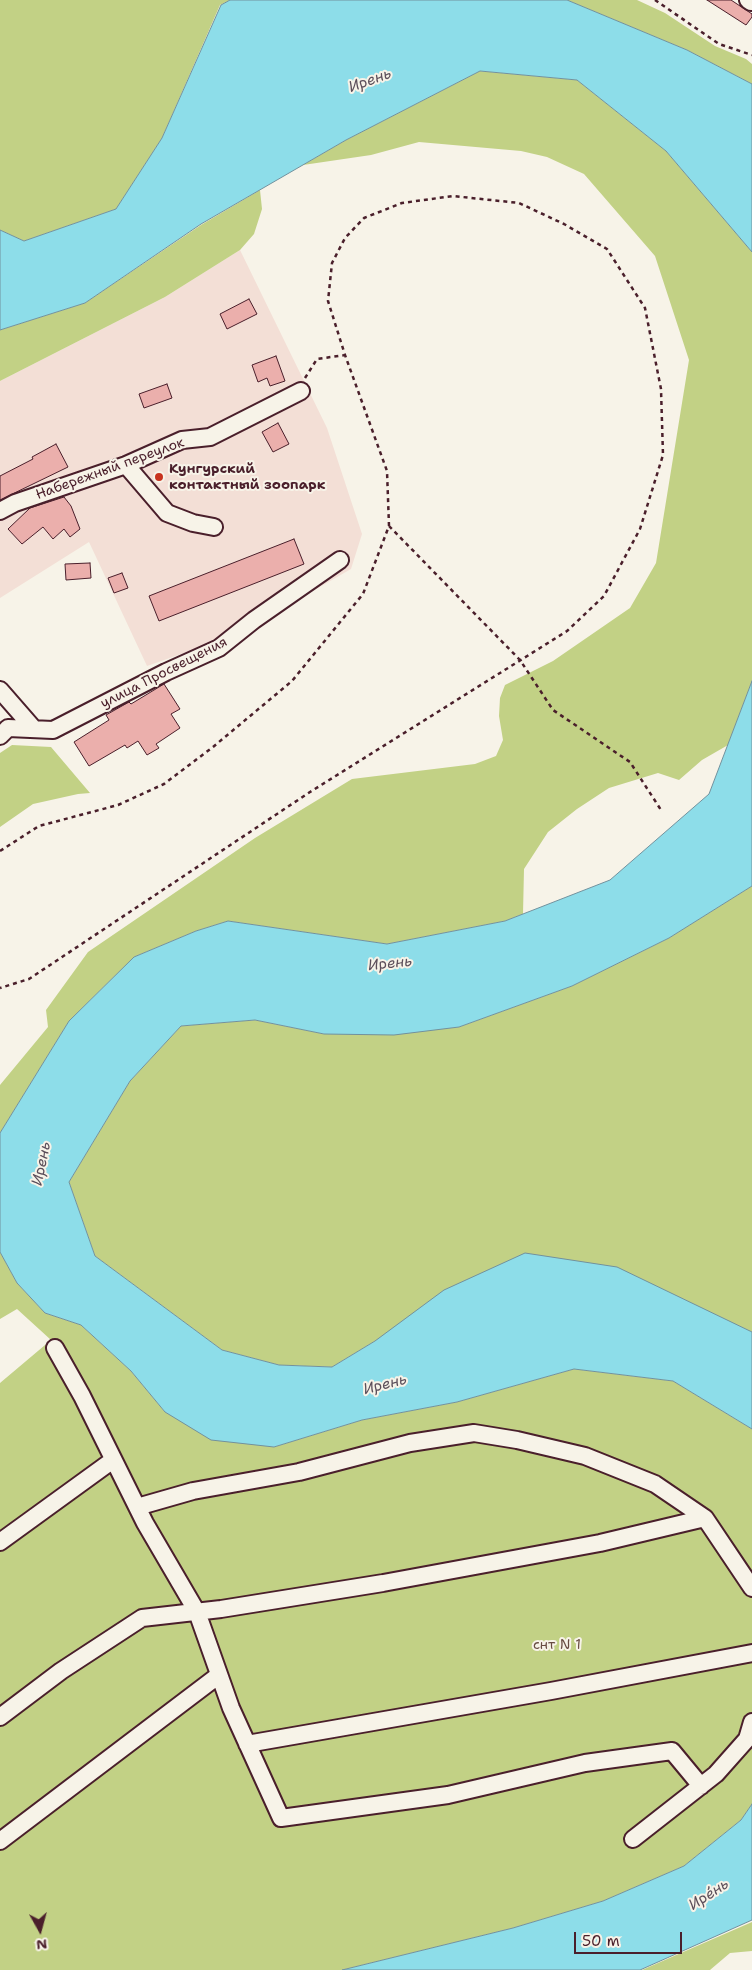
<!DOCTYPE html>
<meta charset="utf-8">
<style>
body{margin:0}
#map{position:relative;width:752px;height:1970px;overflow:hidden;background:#f7f3e8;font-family:"Shantell Sans",sans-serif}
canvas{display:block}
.north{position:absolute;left:15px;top:1905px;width:50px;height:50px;-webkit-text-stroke:4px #f7f3e8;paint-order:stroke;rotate:173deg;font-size:14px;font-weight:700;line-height:20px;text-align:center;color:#4a1f2b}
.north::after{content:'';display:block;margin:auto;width:18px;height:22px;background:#4a1f2b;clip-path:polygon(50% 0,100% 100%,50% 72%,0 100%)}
.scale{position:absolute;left:574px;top:1932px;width:108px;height:22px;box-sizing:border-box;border:2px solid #4a1f2b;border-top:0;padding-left:6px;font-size:15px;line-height:18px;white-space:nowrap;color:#4a1f2b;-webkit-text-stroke:4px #f7f3e8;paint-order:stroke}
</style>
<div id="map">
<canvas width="752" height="1970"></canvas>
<div class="north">N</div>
<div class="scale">50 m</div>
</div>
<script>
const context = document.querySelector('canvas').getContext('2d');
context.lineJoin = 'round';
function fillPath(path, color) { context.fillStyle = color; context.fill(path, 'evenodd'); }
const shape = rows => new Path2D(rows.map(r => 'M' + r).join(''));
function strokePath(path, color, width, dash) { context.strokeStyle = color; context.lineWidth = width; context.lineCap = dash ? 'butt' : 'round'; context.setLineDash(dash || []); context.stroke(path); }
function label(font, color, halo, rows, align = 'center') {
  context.font = font + ' "Shantell Sans",sans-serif'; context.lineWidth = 4; context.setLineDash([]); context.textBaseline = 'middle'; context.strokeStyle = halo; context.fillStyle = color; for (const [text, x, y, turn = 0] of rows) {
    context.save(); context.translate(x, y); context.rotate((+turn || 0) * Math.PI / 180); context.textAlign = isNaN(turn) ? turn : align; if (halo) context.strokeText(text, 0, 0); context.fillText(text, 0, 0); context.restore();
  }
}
const built = shape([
 [240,250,327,428,362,534,351,569,238,634,147,666,89,542,0,598,0,381,165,297]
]);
const green = shape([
 [0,0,230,0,220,5,162,138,116,209,24,241,0,230],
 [567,0,637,0,665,13,715,46,746,59,752,64,752,84,687,50],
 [480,71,577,80,666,151,752,252,752,681,728,745,702,760,679,780,658,773,609,788,577,809,548,832,524,869,523,914,505,921,387,944,228,921,196,931,134,957,69,1021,0,1133,0,1085,48,1027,46,1010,88,952,255,838,352,779,475,764,496,756,503,740,499,716,500,698,505,685,553,661,630,608,656,563,689,360,655,256,584,174,547,157,521,151,419,142,371,155,303,165,346,140],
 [260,190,262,209,254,234,240,250,165,297,0,381,0,330,85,303,201,225],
 [12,745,51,747,90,793,78,794,33,804,0,827,0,753],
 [752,886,752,1332,741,1328,375,1341,332,1367,279,1365,222,1350,95,1256,69,1182,130,1081,181,1026,255,1020,324,1034,459,1027,572,986,669,938],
 [0,1252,17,1283,45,1313,81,1325,131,1371,165,1412,274,1447,362,1420,457,1402,574,1369,673,1381,752,1429,752,1804,741,1820,684,1866,603,1901,513,1928,342,1970,0,1970,0,1383,51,1340,17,1309,0,1319],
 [752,1922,752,1951,730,1953,710,1970,642,1970]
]);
const water = shape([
 [230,0,567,0,687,50,752,84,752,252,666,151,577,80,480,71,346,140,201,224,85,303,0,330,0,230,24,241,116,209,162,138,221,5,230,0],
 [752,681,752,886,669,938,572,986,459,1027,394,1035,324,1034,255,1020,181,1026,130,1081,69,1182,95,1256,222,1350,279,1365,332,1367,375,1341,444,1290,525,1253,617,1267,752,1332,752,1429,673,1381,574,1369,457,1402,362,1420,274,1447,211,1440,165,1412,131,1371,81,1325,45,1313,17,1283,0,1252,0,1133,69,1021,134,957,196,931,228,921,387,944,505,921,610,880,709,794,752,681],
 [752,1804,752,1920,640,1970,342,1970,513,1928,603,1901,684,1866,741,1820,752,1804]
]);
const building = shape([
 [707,0,731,0,752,14,752,17,746,25,707,0],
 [249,299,257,314,227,329,220,314,249,299],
 [276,356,285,381,270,386,267,378,258,382,252,365,276,356],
 [167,384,172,398,144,408,139,394,167,384],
 [278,423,289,444,273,452,262,432,278,423],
 [56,444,68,467,0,500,0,476,33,459,32,457,56,444],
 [64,497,71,506,80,529,70,537,64,529,53,539,43,527,22,544,8,529,30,508,64,497],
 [294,539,304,564,159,621,149,596,294,539],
 [90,563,91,578,66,580,65,564,90,563],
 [122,573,128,588,114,593,108,578,122,573],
 [164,684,180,709,171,714,180,728,156,744,159,748,147,755,138,741,127,748,125,745,89,766,74,742,109,720,106,715,129,702,131,704,164,684]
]);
const path = shape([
 [655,0,719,44,752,55],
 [305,378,317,359,345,355],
 [389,526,520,660,553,710,630,762,661,810],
 [0,851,39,826,118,805,164,784,213,747,292,681,363,594,389,526,387,471,345,355,328,301,332,263,345,238,364,218,402,203,453,196,519,203,564,224,607,249,645,308,661,389,663,455,640,529,604,596,567,631,310,792,29,979,0,988]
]);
const minor = shape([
 [748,0,751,2],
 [126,465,167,513,193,523,214,527],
 [0,511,15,503,126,465,182,440,210,437,301,391],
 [0,690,34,729],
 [0,736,8,728,53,730,166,672,219,648,254,620,340,560],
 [55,1348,82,1396,145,1523,197,1612,231,1708,281,1818,448,1795,585,1763,672,1751,701,1786],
 [137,1507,193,1491,299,1472,410,1443,474,1433,517,1440,585,1456,655,1484,705,1518,752,1588],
 [0,1542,113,1460],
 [0,1717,61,1671,142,1618,221,1609,383,1583,600,1543,705,1518],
 [247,1744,551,1691,752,1653],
 [633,1839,716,1774,747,1739,752,1722],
 [0,1841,219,1675]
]);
const markers = [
 [159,477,5,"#c8321e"]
];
const streetNames = [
 ["Набережный переулок",110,469,-20],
 ["улица Просвещения",164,673,-27]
];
const poiNames = [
 ["Кунгурский",169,469],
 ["контактный зоопарк",169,485]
];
const parkNames = [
 ["снт N 1",557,1645]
];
const waterNames = [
 ["Ирень",370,81,-20],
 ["Ирень",390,964,-6],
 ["Ирень",42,1164,-78],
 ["Ирень",385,1385,-14],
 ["Ире́нь",709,1895,-33]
];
fillPath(built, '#f3dfd6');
fillPath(green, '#c2d185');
fillPath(water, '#8ddde9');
strokePath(water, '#72919d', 1);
fillPath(building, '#ebafac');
strokePath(building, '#4a1f2b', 1);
strokePath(minor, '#4a1f2b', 20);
strokePath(path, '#4a1f2b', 2.5, [4, 4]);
strokePath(minor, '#f7f3e8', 16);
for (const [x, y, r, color] of markers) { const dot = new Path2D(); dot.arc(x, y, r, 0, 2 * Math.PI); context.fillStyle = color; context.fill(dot); strokePath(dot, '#f7f3e8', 2); }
label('14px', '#4a1f2b', '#f7f3e8', streetNames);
label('bold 14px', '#4a1f2b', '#f7f3e8', poiNames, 'left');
label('14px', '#684c42', '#f7f3e8', parkNames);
label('italic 15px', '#5b4e5a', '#f7f3e8', waterNames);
</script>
